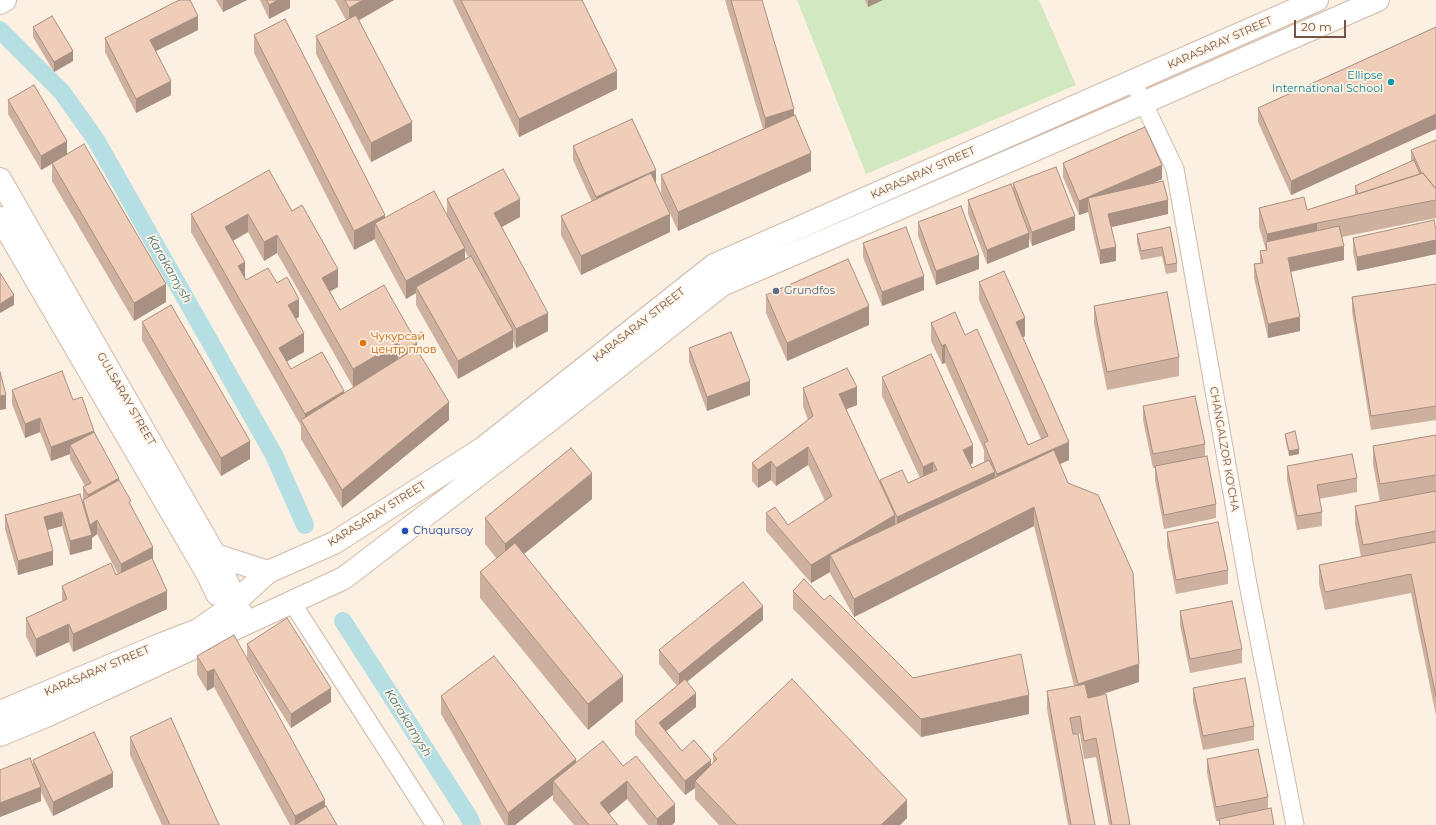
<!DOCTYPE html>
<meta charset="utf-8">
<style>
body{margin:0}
#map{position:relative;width:1436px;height:825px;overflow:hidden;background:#fbf0e1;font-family:Montserrat,sans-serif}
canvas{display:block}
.scale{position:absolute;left:1294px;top:20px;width:52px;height:18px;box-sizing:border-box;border:2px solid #725549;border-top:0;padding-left:5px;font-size:12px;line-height:14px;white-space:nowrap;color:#725549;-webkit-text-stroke:3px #fff4e6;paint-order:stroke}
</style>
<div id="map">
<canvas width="1436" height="825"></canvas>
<div class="scale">20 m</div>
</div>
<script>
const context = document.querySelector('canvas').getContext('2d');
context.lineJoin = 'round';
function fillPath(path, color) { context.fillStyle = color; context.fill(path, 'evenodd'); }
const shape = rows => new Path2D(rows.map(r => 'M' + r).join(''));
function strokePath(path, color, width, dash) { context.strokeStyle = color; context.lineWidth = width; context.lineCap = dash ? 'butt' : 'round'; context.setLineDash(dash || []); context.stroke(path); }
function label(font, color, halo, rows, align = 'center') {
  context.font = font + ' Montserrat,sans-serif'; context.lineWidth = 3.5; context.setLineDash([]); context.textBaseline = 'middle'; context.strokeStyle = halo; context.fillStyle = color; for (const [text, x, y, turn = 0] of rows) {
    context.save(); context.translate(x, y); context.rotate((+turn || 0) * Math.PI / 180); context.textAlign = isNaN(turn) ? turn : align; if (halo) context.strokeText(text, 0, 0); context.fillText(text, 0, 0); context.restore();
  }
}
const green = shape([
 [797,0,1039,0,1076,85,866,174]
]);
const canal = shape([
 [0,30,62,92,96,140,274,455,305,525],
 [343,621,470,819,472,825]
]);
const street = shape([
 [1133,81,1175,169,1248,584,1295,825],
 [291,601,435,825]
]);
const secondary = shape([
 [0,3,5,0],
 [0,179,215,555,242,615],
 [0,218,208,575,217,594],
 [215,555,268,572],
 [0,712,157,646,198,630,225,611,268,572,334,543,483,448,714,265,1317,0],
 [0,735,46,716,344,578,549,421,722,285,1143,103,1378,0]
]);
const wall = shape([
 [216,0,247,0,223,12],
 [260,0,290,0,290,8,269,19],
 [335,0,394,0,359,20,412,141,371,162,316,54,316,36,346,20],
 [453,0,582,0,617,89,519,137,453,1],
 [725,0,762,0,794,115,811,171,678,231,661,193,661,175,763,129],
 [865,0,883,0,868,7],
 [33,27,73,61,54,72,33,37],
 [1436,27,1436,129,1291,195,1258,122,1258,108],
 [198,30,156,51,171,95,136,113,105,52,105,38],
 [254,35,385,218,447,215,447,199,520,217,502,227,548,331,516,348,513,341,513,348,458,379,416,305,416,293,406,299,375,241,375,239,354,250,254,53],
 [465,251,468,257,465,259],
 [8,100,67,154,166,302,134,321,52,181,52,164,41,170,8,114],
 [1436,140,1436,218,1342,237,1344,260,1291,272,1300,331,1268,338,1254,278,1254,264,1260,263,1260,251,1266,250,1259,227,1259,208,1307,210,1355,195,1355,186,1411,162,1411,150],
 [573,146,656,183,670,232,581,275,561,235,561,216,592,202,573,160],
 [1063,163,1162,179,1154,183,1168,214,1111,227,1116,261,1100,264,1088,212,1079,215,1063,177],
 [1013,183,1075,230,1032,246,1029,238,1029,247,987,264,968,214,968,200,1013,191],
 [292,211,338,287,330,291,340,310,417,350,449,420,342,508,301,439,301,426,191,232,191,214],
 [248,232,264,261,277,253,353,387,367,379,344,393,291,369,287,361,304,352,296,319,299,317,277,283,246,280,233,241],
 [918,222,979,269,936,285,918,236],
 [1170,227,1177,263,1177,272,1166,274,1162,256,1141,260,1137,243,1137,234],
 [1436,230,1436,254,1357,271,1353,252,1353,238],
 [863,243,924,290,882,306,863,257],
 [979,282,1025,336,1022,338,1069,460,1060,464,1139,682,1100,695,1130,825,1109,825,1096,757,1084,759,1080,734,1078,734,1095,825,1068,825,1047,709,1047,691,1074,686,1034,526,854,617,830,573,830,572,811,583,766,531,766,513,788,525,825,501,808,465,776,486,771,480,758,488,752,481,752,463,808,420,803,406,803,388,857,405,846,409,880,482,880,480,908,483,920,478,882,396,882,377,973,463,970,465,972,468,984,462,984,450,945,363,942,364,931,341,931,323,965,335,1028,445,1041,439,979,300],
 [1436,284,1436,420,1371,430,1352,311,1352,297],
 [766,295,869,325,787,361,766,313],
 [1094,306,1179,357,1179,376,1107,390,1094,324],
 [142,322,250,459,221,476,142,340],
 [689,348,750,395,707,411,689,362],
 [12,390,73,400,94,432,119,480,131,505,153,560,167,609,73,652,69,642,36,657,26,636,26,618,62,601,62,586,116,575,118,574,97,534,92,538,92,549,70,555,62,526,47,530,53,565,18,575,5,529,5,515,83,504,83,487,85,486,70,459,70,454,51,461,40,432,25,438,12,404],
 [1143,406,1205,444,1205,457,1216,504,1216,518,1164,529,1155,480,1155,468,1153,468,1143,420],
 [1285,434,1299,454,1289,456,1285,438],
 [1436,435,1436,716,1411,593,1325,610,1319,584,1319,565,1361,557,1355,524,1355,506,1380,502,1373,464,1373,446],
 [1287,466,1357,478,1357,492,1319,499,1322,512,1322,526,1297,530,1287,480],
 [592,499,524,554,623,701,588,730,480,598,480,572,497,559,485,544,485,518],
 [1167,532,1228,570,1228,584,1176,594,1167,546],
 [793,591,824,600,913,678,1029,714,921,737,793,609],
 [1180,611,1242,649,1242,663,1190,673,1180,625],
 [763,620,687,682,696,707,666,731,682,751,711,766,713,764,713,754,907,818,900,825,719,825,695,799,695,788,685,795,635,735,635,721,677,686,659,664,659,650],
 [234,635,325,807,337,825,290,825,214,687,207,691,197,674,197,656],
 [247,644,331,702,291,728,247,658],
 [1193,688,1254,726,1254,740,1203,750,1193,702],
 [441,696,576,763,623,766,675,822,672,825,648,825,627,799,609,814,618,825,574,825,553,800,553,795,515,825,505,825,441,714],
 [130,737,219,825,162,825,130,755],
 [1207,759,1268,797,1268,809,1274,825,1219,825,1219,821,1216,821,1207,773],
 [33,760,113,787,53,816,41,792,41,801,0,817,0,770,33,766]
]);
const shadedWall = shape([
 [223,0,247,0,223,12],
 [278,0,290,0,290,8,269,19,269,5],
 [363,0,394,0,349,26,349,8],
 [868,0,883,0,868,7],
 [198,16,198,30,150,54,150,40],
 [73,51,73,61,54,72,54,62],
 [617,71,617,89,519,137,519,119],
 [171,81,171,95,136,113,136,99],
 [794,109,794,128,765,136,765,118],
 [1436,114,1436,129,1291,195,1291,181],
 [412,122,412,141,371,162,371,143],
 [67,141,67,155,41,170,41,156],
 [811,153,811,171,678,231,678,212],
 [1162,165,1162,179,1091,210,1088,198,1088,212,1079,215,1079,201],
 [656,170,656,184,596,211,596,197],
 [520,199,520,217,494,231,494,213],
 [1168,200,1168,214,1108,228,1108,214],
 [248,214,248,232,225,245,225,227],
 [670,214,670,232,581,275,581,256],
 [385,215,385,234,375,223,375,239,354,250,354,231],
 [1075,216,1075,230,1032,246,1032,232],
 [1317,223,1317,242,1267,248,1267,234],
 [1029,233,1029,247,987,264,987,250],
 [277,235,277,253,264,261,264,242],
 [1436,240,1436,254,1357,271,1357,257],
 [1344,246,1344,260,1288,272,1288,258],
 [1116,247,1116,261,1100,264,1100,250],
 [465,248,465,266,416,287,416,293,406,299,406,281],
 [979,255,979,269,936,285,936,271],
 [245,262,245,280,238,266],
 [338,269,338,287,322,296,322,278],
 [924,276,924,290,882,306,882,292],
 [166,284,166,302,134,321,134,303],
 [14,295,14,305,0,313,0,304],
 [299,299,299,317,288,323,288,305],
 [869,306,869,325,787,361,787,343],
 [548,313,548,331,516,348,516,329],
 [1300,317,1300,331,1268,338,1268,324],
 [1025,318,1025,336,1016,341,1016,322],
 [513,330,513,348,458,379,458,361],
 [304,333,304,352,279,366,279,348],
 [398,343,398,361,353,387,353,369],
 [417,343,417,361,403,369,403,351],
 [945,344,945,363,942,364,942,346],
 [750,381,750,395,707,411,707,397],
 [857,387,857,405,839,412,839,394],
 [344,391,344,409,305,426,305,414],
 [6,395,6,409,0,410,0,396],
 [449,402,449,420,342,508,342,490],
 [40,418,40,432,25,438,25,424],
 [94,431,94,445,70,445,70,454,51,461,51,447],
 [250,441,250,459,221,476,221,458],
 [1069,442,1069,460,997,492,997,474],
 [973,445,973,463,963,468,963,450],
 [808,447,808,465,776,486,776,468],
 [1299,449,1299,454,1289,456,1289,451],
 [771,461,771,480,758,488,758,470],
 [933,462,933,481,923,485,923,467],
 [995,472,995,490,897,535,897,517],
 [592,473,592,499,505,569,505,544],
 [119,478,119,492,88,509,88,495],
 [1034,507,1034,526,854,617,854,599],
 [62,512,62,526,44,531,44,517],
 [895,515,895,534,830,555,830,572,811,583,811,565],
 [97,520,97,534,92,538,92,549,70,555,70,541,90,535,90,525],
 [153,547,153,561,121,578,121,564],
 [53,551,53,565,18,575,18,561],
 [167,591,167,609,73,652,73,634],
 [763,606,763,620,679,688,679,674],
 [69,624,69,642,36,657,36,639],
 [1139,664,1139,682,1078,702,1078,684],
 [214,669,214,687,207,691,207,672],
 [623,676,623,701,588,730,588,704],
 [331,688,331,702,291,728,291,714],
 [696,693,696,707,659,737,659,723],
 [1029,695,1029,714,921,737,921,719],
 [576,759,576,778,553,781,553,795,515,825,508,825,508,813],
 [711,760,711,774,695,781,695,788,685,795,685,781],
 [113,773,113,787,53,816,53,802],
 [627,781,627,799,600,821,600,803],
 [41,787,41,801,0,817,0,803],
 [325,800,325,818,295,825,295,816],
 [907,800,907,818,900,825,881,825],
 [675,804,675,822,672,825,657,825,657,819]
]);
const building = shape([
 [179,0,190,0,198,16,150,40,171,81,136,99,105,38,179,0],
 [267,0,278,0,269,5,267,0],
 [345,0,363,0,349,8,345,0],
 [461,0,582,0,617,71,519,119,461,0],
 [731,0,762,0,794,109,765,118,731,0],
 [356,15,412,122,371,143,316,36,356,15],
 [52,16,73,51,54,62,33,27,52,16],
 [285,19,385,215,354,231,254,35,285,19],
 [1436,27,1436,114,1291,181,1258,108,1436,27],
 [34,85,67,141,41,156,8,100,34,85],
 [795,115,811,153,678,212,661,175,795,115],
 [632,119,656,170,596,197,573,146,632,119],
 [1145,127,1162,165,1079,201,1063,163,1145,127],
 [1436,140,1436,189,1423,173,1422,174,1411,150,1436,140],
 [84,144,166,284,134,303,52,163,84,144],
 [1414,160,1420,174,1358,194,1355,186,1414,160],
 [1056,167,1075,216,1032,232,1013,183,1056,167],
 [503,169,520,199,494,213,548,313,516,329,447,199,503,169],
 [269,170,292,211,302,205,338,269,322,278,340,310,384,285,417,343,403,351,398,343,353,369,277,235,264,242,248,214,225,227,245,262,238,266,246,280,268,268,277,283,287,277,299,299,288,305,304,333,279,348,291,369,322,352,344,391,305,414,191,214,269,170],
 [651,173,670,214,581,256,561,216,651,173],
 [1423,173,1436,189,1436,200,1317,223,1267,234,1259,208,1304,197,1307,210,1423,173],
 [1163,181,1168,200,1108,214,1116,247,1100,250,1088,198,1163,181],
 [1011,184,1029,233,987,250,968,200,1011,184],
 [434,191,465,248,406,281,375,223,434,191],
 [961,206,979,255,936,271,918,222,961,206],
 [1434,220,1436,230,1436,240,1357,257,1353,238,1434,220],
 [1339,226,1344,246,1288,258,1300,317,1268,324,1254,264,1263,263,1260,251,1267,250,1266,242,1339,226],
 [906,227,924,276,882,292,863,243,906,227],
 [1170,227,1177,263,1166,265,1162,247,1141,251,1137,234,1170,227],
 [471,256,513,330,458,361,416,287,471,256],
 [848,259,869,306,787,343,766,295,848,259],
 [1004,271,1025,318,1016,322,1069,442,997,474,984,443,988,441,945,344,942,346,931,323,955,312,965,335,977,329,1028,445,1048,436,979,282,1004,271],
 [0,273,14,295,0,304,0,273],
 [1436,284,1436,406,1371,416,1352,297,1436,284],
 [1167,292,1179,357,1107,372,1094,306,1167,292],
 [171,305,250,441,221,458,142,322,171,305],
 [731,332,750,381,707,397,689,348,731,332],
 [416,348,449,402,342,490,301,420,416,348],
 [931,354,973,445,963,450,972,468,989,460,995,472,897,517,880,480,902,470,908,483,937,470,933,462,923,467,882,377,931,354],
 [847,368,857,387,839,394,895,515,811,565,766,513,775,507,788,525,832,496,808,447,776,468,771,461,758,470,752,463,813,416,803,388,847,368],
 [62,371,73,400,82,397,94,431,51,447,40,418,25,424,12,390,62,371],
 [0,372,6,395,0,396,0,372],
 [1195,396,1205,444,1153,454,1143,406,1195,396],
 [1295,431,1299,449,1289,451,1285,434,1295,431],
 [94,432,119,478,88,495,83,487,91,483,70,445,94,432],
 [1436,435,1436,475,1380,484,1373,446,1436,435],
 [571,448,592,473,505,544,485,518,571,448],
 [1054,450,1068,483,1098,495,1133,573,1139,664,1078,684,1034,507,854,599,830,555,1054,450],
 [1352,454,1357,478,1317,485,1322,512,1297,516,1287,466,1352,454],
 [1207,456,1216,504,1164,515,1155,466,1207,456],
 [119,480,131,501,129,502,153,547,121,564,97,520,90,525,83,500,119,480],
 [1436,491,1436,531,1363,545,1355,506,1436,491],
 [80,494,92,535,70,541,62,512,44,517,53,551,18,561,5,515,80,494],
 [1218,522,1228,570,1176,580,1167,532,1218,522],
 [1436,542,1436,697,1411,574,1325,592,1319,565,1436,542],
 [515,543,623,676,588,704,480,572,515,543],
 [152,558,167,591,73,634,69,624,36,639,26,618,67,599,62,586,111,563,116,575,152,558],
 [804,579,824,600,830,595,913,678,1021,654,1029,695,921,719,793,591,804,579],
 [743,582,763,606,679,674,659,650,743,582],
 [1232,601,1242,649,1190,659,1180,611,1232,601],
 [287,618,331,688,291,714,247,644,287,618],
 [234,635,325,800,295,816,214,669,207,672,197,656,234,635],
 [494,656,576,759,508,813,441,696,494,656],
 [1245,678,1254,726,1203,736,1193,688,1245,678],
 [685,679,696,693,659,723,682,751,694,740,711,760,685,781,635,721,685,679],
 [792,679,907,800,881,825,737,825,695,781,717,759,713,754,792,679],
 [1085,684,1088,698,1106,694,1130,825,1112,825,1096,738,1084,741,1080,716,1070,718,1073,734,1078,734,1095,825,1071,825,1047,691,1085,684],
 [171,718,219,825,170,825,130,737,171,718],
 [94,732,113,773,53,802,33,760,94,732],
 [603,741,623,766,636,756,675,804,657,819,627,781,600,803,618,825,589,825,553,781,603,741],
 [1258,749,1268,797,1216,807,1207,759,1258,749],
 [30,758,41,787,0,803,0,770,30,758],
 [326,806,337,825,295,825,326,806],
 [1271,808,1274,825,1220,825,1219,819,1271,808]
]);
const markers = [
 [1391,82,4,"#0f9aa8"],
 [776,291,4,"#5c6f8a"],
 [363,343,4,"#e8710a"],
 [405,531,4,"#1a4fb4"]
];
const streetNames = [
 ["KARASARAY STREET",1220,43,-24],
 ["KARASARAY STREET",923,173,-24],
 ["KARASARAY STREET",639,325,-38],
 ["GULSARAY STREET",126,399,60],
 ["CHANGALZOR KO'CHA",1224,449,80],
 ["KARASARAY STREET",377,514,-32],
 ["KARASARAY STREET",97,671,-23]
];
const cultureNames = [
 ["Ellipse",1383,76],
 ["International School",1383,89]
];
const serviceNames = [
 ["Grundfos",784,291]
];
const foodNames = [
 ["Чукурсай",371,337],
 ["центр плов",371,350]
];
const transitNames = [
 ["Chuqursoy",413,531]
];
const waterNames = [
 ["Karakamysh",169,269,60],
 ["Karakamysh",408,723,58]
];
fillPath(green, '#d2e8c0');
strokePath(canal, '#b6dfe4', 18);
strokePath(street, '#ceb9ab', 19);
strokePath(secondary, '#d1b8a8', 24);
strokePath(street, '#fff', 17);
strokePath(secondary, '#fff', 22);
fillPath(wall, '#ceb09f');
fillPath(shadedWall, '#a89082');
fillPath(building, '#f0cdb9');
strokePath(building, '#a89082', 1);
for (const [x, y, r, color] of markers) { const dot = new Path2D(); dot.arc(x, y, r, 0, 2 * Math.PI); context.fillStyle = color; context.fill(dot); strokePath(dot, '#fff4e6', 1.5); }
label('11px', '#725549', '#fff4e6', streetNames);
label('11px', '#0d838f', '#fff4e6', cultureNames, 'right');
label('11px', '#4e5e75', '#fff4e6', serviceNames, 'left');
label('11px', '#c56008', '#fff4e6', foodNames, 'left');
label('11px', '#164399', '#fff4e6', transitNames, 'left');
label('italic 12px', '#40777e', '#fff4e6', waterNames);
</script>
